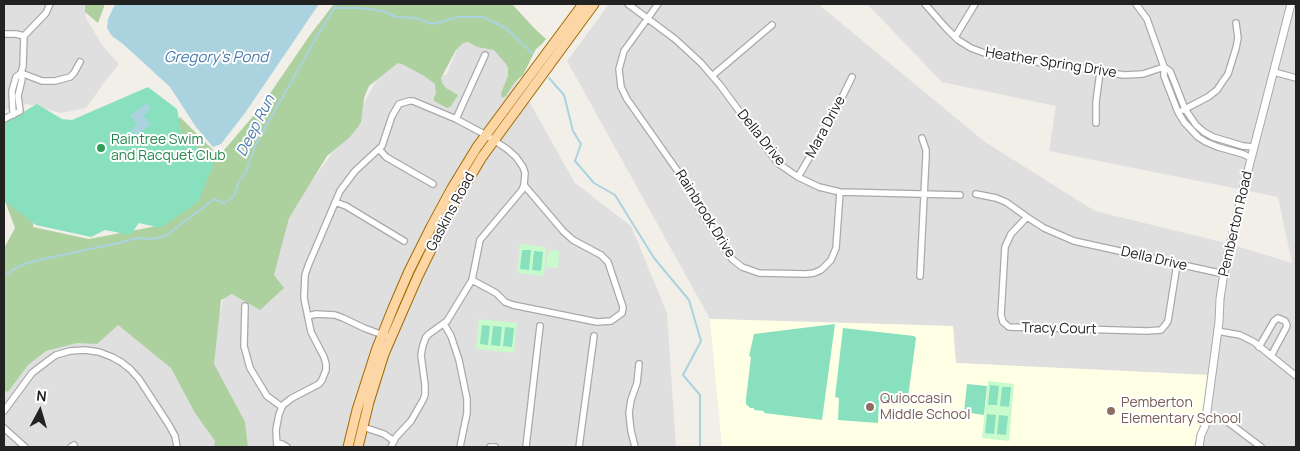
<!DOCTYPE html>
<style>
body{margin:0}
#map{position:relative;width:1300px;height:451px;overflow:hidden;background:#f2efe9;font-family:Manrope,sans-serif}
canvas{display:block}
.frame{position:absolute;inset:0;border:5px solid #222;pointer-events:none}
.north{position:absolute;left:15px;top:386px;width:50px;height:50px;-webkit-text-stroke:4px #fff;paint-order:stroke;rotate:6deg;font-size:14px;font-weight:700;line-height:20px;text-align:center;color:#222}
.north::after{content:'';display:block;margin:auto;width:18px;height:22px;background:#222;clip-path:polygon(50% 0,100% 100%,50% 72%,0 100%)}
</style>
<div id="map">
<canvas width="1300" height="451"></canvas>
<div class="frame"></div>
<div class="north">N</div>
</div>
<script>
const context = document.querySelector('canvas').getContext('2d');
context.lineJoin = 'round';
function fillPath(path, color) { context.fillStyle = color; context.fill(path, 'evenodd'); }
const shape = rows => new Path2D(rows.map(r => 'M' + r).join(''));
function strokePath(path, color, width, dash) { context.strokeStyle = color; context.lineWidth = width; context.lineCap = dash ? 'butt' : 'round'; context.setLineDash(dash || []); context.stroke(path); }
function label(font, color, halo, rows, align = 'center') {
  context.font = font + ' Manrope,sans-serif'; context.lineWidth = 4; context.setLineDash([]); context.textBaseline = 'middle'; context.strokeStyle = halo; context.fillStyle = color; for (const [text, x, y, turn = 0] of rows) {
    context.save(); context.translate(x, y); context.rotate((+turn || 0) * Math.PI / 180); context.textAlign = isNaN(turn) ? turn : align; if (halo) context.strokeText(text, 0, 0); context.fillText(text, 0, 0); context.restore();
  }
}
const residential = shape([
 [4,4,85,4,86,18,102,45,119,64,106,80,86,108,61,113,27,104,4,110],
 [609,4,818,4,985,142,1095,211,1230,244,1292,263,1278,197,1049,151,1056,106,942,82,867,4,1296,4,1296,447,1203,447,1227,269,1209,375,955,363,953,326,710,319,567,61],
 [466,28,494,39,575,183,631,226,667,313,676,447,247,447,206,363,224,297,262,288,275,231,344,137,394,51,446,76],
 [120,317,166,352,222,447,4,447,4,341]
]);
const education = shape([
 [710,319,953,326,956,363,1209,375,1195,447,722,447]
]);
const forest = shape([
 [85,4,105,4,98,23,85,12],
 [334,4,512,4,535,29,546,39,542,44,536,49,523,75,514,83,506,96,502,98,501,93,508,76,508,68,506,64,494,50,477,47,468,42,463,43,456,50,441,78,442,83,446,88,458,95,451,106,447,108,434,101,434,97,436,94,435,84,424,76,404,65,398,63,369,86,364,98,361,122,358,127,349,138,327,156,289,218,274,275,284,288,260,310,232,294,221,300,214,364,245,422,248,447,214,447,215,441,195,413,171,368,118,325,97,344,77,343,46,351,28,365,8,392,4,390,4,248,15,228,5,201,38,177,33,227,89,239,162,225,166,129,180,117,219,156,260,108,310,35]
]);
const park = shape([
 [520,244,546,247,544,276,517,273],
 [549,250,559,251,558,268,546,267],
 [479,319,517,323,514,353,476,349],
 [988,381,1014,384,1009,441,982,438]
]);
const pitch = shape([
 [148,87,177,109,181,132,214,163,198,202,160,228,139,223,130,235,105,230,91,237,36,225,4,201,4,121,10,120,37,104,62,119,72,120],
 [522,250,531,250,529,270,520,269],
 [534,251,543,252,541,271,532,270],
 [835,324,822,420,764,413,764,411,754,410,754,408,750,408,746,404,746,399,751,357,749,356,754,334],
 [482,325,490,326,488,345,480,344],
 [493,326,502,327,500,346,491,345],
 [505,327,514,328,512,347,503,346],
 [843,328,914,336,916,338,907,405,879,402,878,423,838,420,839,398,835,397],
 [967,384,987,386,984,415,964,412],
 [990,385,999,386,997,405,988,405],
 [1002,387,1011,387,1009,407,1000,406],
 [987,414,996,415,994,434,985,433],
 [999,415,1008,416,1006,435,997,434]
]);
const water = shape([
 [115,4,319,4,245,113,221,144,213,147,196,127,170,87,123,44,112,36,107,28,108,19],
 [146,103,151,109,144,115,151,124,136,135,131,130,137,125,130,116]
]);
const stream = shape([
 [336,8,361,8,383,11,396,17,416,18,432,24,458,17,483,17,506,28,532,53],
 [549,78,564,95,573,131,581,144,575,161,594,183,615,195,654,258,689,300,701,341,683,375,700,395,700,447],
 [4,277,12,270,27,263,43,259,119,243,136,238,151,239,158,238,167,235,214,199,224,203,231,199,235,194,238,183,246,172,256,144,319,33,337,4]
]);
const minor = shape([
 [628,4,675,39,701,63,720,85,770,153,779,164,798,177,819,187,840,192,960,195],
 [658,4,624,51,619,69,621,87,627,99,679,173,710,226,732,259,742,267,759,273,806,274,814,273,821,270,831,260,836,248,840,192],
 [925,4,946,28,958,40,971,48,990,55,1124,75,1143,74,1164,67],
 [1136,4,1147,19,1164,67,1164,76,1178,112,1184,122,1198,137,1206,142,1218,147,1243,154,1251,158],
 [4,34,16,34,24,36],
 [955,37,975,4],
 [1164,67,1170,71,1185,109,1196,125,1204,132,1213,137,1243,146,1254,147],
 [1274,72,1296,78],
 [21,73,42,81,55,81,70,77,74,73,80,62],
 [712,76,772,25],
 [1183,110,1208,97,1217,90,1223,81,1228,74,1236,48,1238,38,1236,23],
 [13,115,12,91,16,77,21,73],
 [4,119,20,111,18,96,22,79,21,73,23,66,24,36,46,13,50,4],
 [456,119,485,55],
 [1096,123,1096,102,1100,72],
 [379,149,386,157,433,184],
 [798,177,830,122,852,77],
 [976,194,996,198,1006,202,1027,217,1044,228,1074,241,1224,274],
 [335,202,346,206,404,241],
 [1027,217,1011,234,1005,247,1001,315,1003,322,1009,327,1147,331,1161,330,1166,324,1168,321,1177,264],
 [920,276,926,156,926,150,922,138],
 [472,280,496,293,505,302,513,305,597,322,611,321,622,313,623,307,608,262,601,255,573,240,563,231,524,185],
 [245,306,244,346,250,368,267,396,282,407],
 [308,316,316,314,335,315,343,318,364,328,391,338],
 [444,324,451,336,459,360,467,399,467,413,460,447],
 [1217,331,1240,335,1254,342,1296,376],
 [1259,347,1274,321,1278,318,1285,321,1287,325,1286,328,1271,356],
 [4,411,32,373,49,360,56,355,70,351,85,350,99,352,112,357,121,362,130,369,139,379,169,425,175,436,177,447],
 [1206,417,1216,417,1224,419,1261,447],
 [363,427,384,434,394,441],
 [4,428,25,447],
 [277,443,282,444,287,447],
 [71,447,74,445],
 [277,447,276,430,279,414,283,405,292,398,319,384,322,380,326,370,326,364,324,357,311,332,304,298,305,275,308,266,340,191,355,171,382,146,392,116,399,104,409,101,413,101,456,119,486,135,507,149,516,157,523,167,525,173,524,185,522,190,480,240,472,280,447,321,429,334,426,337,423,345,421,355,425,385,425,395,423,400,411,421,396,437,391,447],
 [490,447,495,447],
 [526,447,540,326],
 [579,447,594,336],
 [635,447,631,431,629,413,631,400,637,383,639,364]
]);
const tertiary = shape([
 [1199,447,1201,435,1205,426,1219,322,1220,299,1225,266,1245,182,1291,4]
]);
const primary = shape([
 [348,447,357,410,377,348,393,308,409,271,431,227,452,188,477,147,583,4],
 [358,447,369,402,384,354,418,276,451,209,482,157,594,4]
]);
const markers = [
 [101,148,5,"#2e9e5b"],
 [870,407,5,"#8d6e63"],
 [1111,411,5,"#8d6e63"]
];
const streetNames = [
 ["Heather Spring Drive",1051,63,9],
 ["Mara Drive",826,127,-62],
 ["Della Drive",761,138,51],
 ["Gaskins Road",451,212,-62],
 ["Rainbrook Drive",705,214,58],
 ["Pemberton Road",1236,224,-77],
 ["Della Drive",1154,259,13],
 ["Tracy Court",1059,329,1]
];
const leisureNames = [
 ["Raintree Swim",111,140],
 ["and Racquet Club",111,156]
];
const educationNames = [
 ["Quioccasin",880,399],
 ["Middle School",880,415],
 ["Pemberton",1121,403],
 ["Elementary School",1121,419]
];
const waterNames = [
 ["Gregory's Pond",216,58],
 ["Deep Run",256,126,-63]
];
fillPath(residential, '#e0dfdf');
fillPath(education, '#ffffe5');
fillPath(forest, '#add19e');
fillPath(park, '#c8facc');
fillPath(pitch, '#88e0be');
fillPath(water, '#aad3df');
strokePath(stream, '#aad3df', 2);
strokePath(minor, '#a9a9a9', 8);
strokePath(tertiary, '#a9a9a9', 9);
strokePath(primary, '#a06b00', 11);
strokePath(minor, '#fff', 5.5);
strokePath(tertiary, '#fff', 7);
strokePath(primary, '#fcd6a4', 9);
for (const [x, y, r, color] of markers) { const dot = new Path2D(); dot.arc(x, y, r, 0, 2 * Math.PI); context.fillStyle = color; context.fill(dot); strokePath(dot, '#fff', 2); }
label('14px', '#222', '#fff', streetNames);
label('14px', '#27864d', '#fff', leisureNames, 'left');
label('14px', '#785e54', '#fff', educationNames, 'left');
label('italic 15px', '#4a7aab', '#fff', waterNames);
</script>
